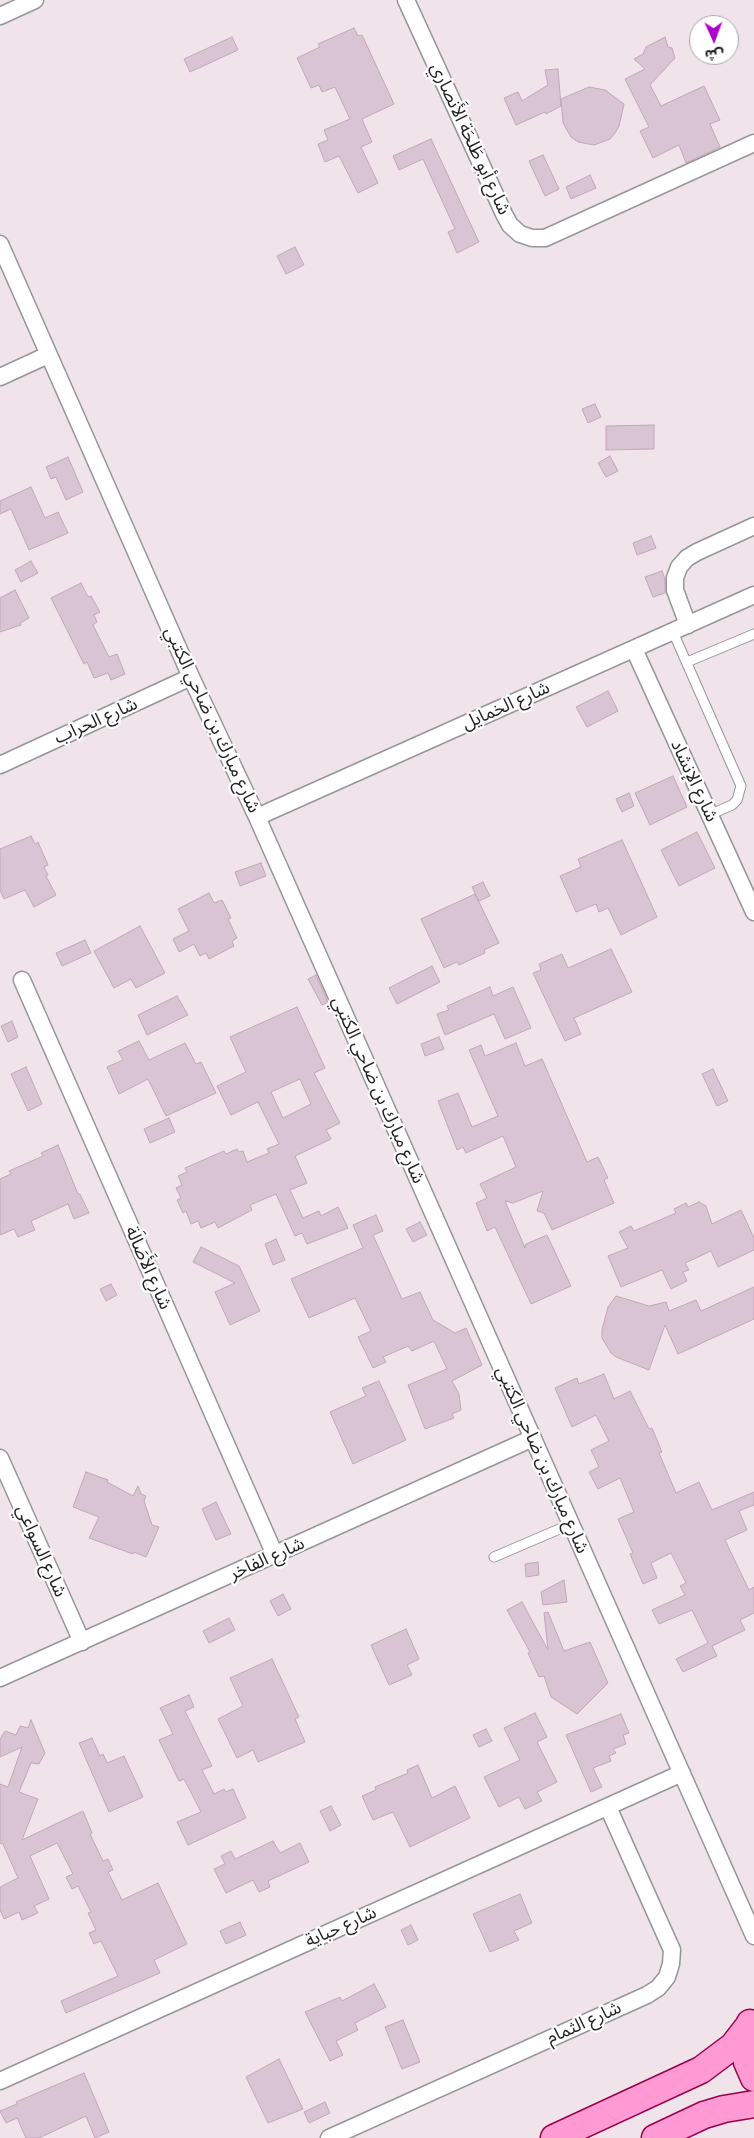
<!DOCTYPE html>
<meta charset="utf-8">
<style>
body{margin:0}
#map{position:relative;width:754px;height:2138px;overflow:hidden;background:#f0e4ea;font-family:Karla,"Noto Sans Arabic",sans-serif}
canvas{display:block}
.north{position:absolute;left:689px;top:15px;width:50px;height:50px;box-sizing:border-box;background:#fff;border:1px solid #a5a5a5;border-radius:50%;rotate:178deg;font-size:14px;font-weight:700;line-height:20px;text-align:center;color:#1f1f1f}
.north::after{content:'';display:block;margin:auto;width:18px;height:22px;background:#ae00cd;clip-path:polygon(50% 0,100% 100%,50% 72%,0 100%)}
</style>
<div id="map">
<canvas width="754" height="2138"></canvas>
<div class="north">ش</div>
</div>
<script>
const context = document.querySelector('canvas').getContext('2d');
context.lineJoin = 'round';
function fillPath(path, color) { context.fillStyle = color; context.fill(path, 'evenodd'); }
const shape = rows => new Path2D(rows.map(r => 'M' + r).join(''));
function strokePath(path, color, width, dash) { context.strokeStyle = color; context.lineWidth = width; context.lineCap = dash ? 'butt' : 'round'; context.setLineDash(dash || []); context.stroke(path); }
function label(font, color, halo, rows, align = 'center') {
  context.font = font + ' Karla,"Noto Sans Arabic",sans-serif'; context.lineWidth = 4.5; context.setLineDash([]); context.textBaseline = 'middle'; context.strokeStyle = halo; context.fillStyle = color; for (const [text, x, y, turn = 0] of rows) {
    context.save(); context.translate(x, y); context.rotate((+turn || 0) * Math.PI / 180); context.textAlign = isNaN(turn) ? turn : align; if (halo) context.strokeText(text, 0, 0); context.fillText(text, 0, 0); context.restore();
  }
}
const building = shape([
 [354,28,358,36,362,35,394,104,362,119,372,142,361,147,378,183,358,193,339,156,325,162,318,144,328,140,324,130,350,119,335,87,322,92,319,85,311,88,297,58,320,47,318,44,354,28],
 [232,37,238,50,190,72,184,59,232,37],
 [665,37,668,47,672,48,675,58,650,85,661,106,704,86,720,120,710,124,720,147,686,163,679,145,653,158,640,131,649,127,625,79,645,69,634,59,643,54,646,47,665,37],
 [558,69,561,106,546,114,545,112,516,125,504,98,518,92,522,101,548,85,545,70,558,69],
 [589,87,605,90,624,104,619,126,615,133,610,139,594,145,578,142,571,137,563,123,561,99,589,87],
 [431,139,479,242,457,253,448,232,455,229,423,159,399,170,393,156,431,139],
 [543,155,559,189,545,196,529,161,543,155],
 [590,175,596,188,571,199,566,187,590,175],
 [295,247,304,265,286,274,277,256,295,247],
 [595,404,601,417,588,423,582,409,595,404],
 [654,425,654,449,606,450,606,426,654,425],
 [610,456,618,471,606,477,598,463,610,456],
 [68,457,83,492,66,500,56,477,51,479,46,467,68,457],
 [31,487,45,518,58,512,68,533,29,550,11,509,0,514,0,501,31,487],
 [651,536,656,548,637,555,633,543,651,536],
 [31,561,38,573,21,582,15,570,31,561],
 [662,571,665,579,665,593,653,597,645,577,662,571],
 [81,583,88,597,91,596,100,612,94,615,97,622,93,625,109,657,117,654,125,674,111,680,108,673,94,678,87,662,84,664,51,598,81,583],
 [15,590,29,618,20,623,21,625,0,632,0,598,15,590],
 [608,691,618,711,587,727,576,707,608,691],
 [673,776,687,807,650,825,635,793,673,776],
 [629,793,634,806,622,812,616,799,629,793],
 [697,832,715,868,679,886,661,850,697,832],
 [31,836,35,844,38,842,48,865,44,867,48,875,46,876,56,895,34,907,25,890,4,899,0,890,0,849,31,836],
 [622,840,657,917,621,935,608,908,599,912,596,904,576,912,560,876,581,867,578,859,622,840],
 [261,863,266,876,240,886,235,872,261,863],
 [483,882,490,896,479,901,472,887,483,882],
 [209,893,214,903,222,900,231,918,228,919,237,938,232,941,234,946,209,959,206,953,200,956,194,944,179,952,173,939,189,931,178,909,209,893],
 [475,894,499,943,484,950,485,953,459,965,457,962,444,968,421,919,475,894],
 [140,926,165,973,136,988,131,979,114,988,94,951,140,926],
 [85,940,91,953,62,966,56,953,85,940],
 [611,949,632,992,574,1018,581,1034,565,1041,533,973,541,970,539,964,562,954,568,968,611,949],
 [432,966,440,982,397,1004,389,988,432,966],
 [316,975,328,1002,322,1005,308,979,316,975],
 [490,987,493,996,513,987,531,1028,505,1039,494,1014,445,1035,437,1014,449,1010,447,1006,490,987],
 [177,996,188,1015,147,1035,138,1015,177,996],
 [297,1007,325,1068,314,1073,340,1123,326,1130,331,1139,295,1156,307,1183,290,1190,303,1218,319,1211,321,1216,338,1207,348,1228,307,1244,302,1233,295,1236,276,1194,250,1205,252,1210,218,1228,215,1222,201,1228,198,1221,191,1224,186,1211,183,1213,177,1200,181,1198,176,1188,182,1185,178,1176,187,1172,185,1168,224,1151,226,1154,237,1149,239,1152,243,1151,247,1162,269,1153,267,1149,279,1144,258,1102,231,1115,217,1086,246,1072,230,1037,297,1007],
 [300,1079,311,1104,283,1118,271,1092,300,1079],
 [12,1021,18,1037,8,1042,1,1026,12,1021],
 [439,1037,444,1049,425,1056,421,1044,439,1037],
 [139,1041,149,1060,185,1043,196,1064,201,1062,216,1093,166,1116,148,1079,119,1094,107,1067,123,1060,118,1051,139,1041],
 [516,1043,525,1066,542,1059,587,1162,598,1157,608,1178,604,1180,614,1203,552,1230,544,1213,537,1211,543,1191,513,1203,505,1201,525,1248,526,1244,547,1235,571,1286,531,1304,495,1227,487,1231,476,1203,487,1198,480,1184,516,1167,503,1136,466,1153,463,1147,457,1150,438,1101,458,1093,472,1127,498,1116,469,1050,481,1045,485,1056,516,1043],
 [26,1067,42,1104,28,1111,11,1074,26,1067],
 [713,1069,728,1101,717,1106,702,1074,713,1069],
 [169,1118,175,1132,150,1143,144,1129,169,1118],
 [58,1145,78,1194,80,1194,89,1213,74,1219,68,1204,31,1221,35,1230,18,1237,14,1229,0,1235,0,1179,11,1174,9,1171,43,1156,41,1153,58,1145],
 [699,1202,706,1206,712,1224,741,1210,754,1238,754,1250,718,1267,711,1251,685,1263,689,1270,683,1272,687,1281,671,1289,662,1270,621,1287,608,1256,628,1248,619,1232,631,1226,634,1231,676,1213,674,1209,686,1203,688,1207,699,1202],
 [376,1215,383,1231,373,1235,402,1299,420,1292,433,1320,455,1333,466,1328,482,1365,452,1381,459,1394,461,1410,452,1414,454,1418,425,1429,408,1385,447,1369,434,1341,412,1351,408,1346,383,1357,386,1362,373,1368,358,1337,371,1331,355,1298,309,1318,291,1279,363,1248,353,1225,376,1215],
 [420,1222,427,1235,413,1242,406,1229,420,1222],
 [276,1239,285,1260,273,1265,265,1244,276,1239],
 [201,1247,239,1266,260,1311,230,1325,215,1292,235,1283,193,1262,201,1247],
 [111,1284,117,1295,106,1301,100,1289,111,1284],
 [754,1287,754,1319,678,1354,665,1325,649,1370,616,1357,611,1353,602,1338,602,1330,608,1307,616,1296,649,1306,666,1302,669,1311,696,1300,701,1311,754,1287],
 [604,1374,614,1399,630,1391,649,1429,652,1428,662,1452,659,1453,676,1493,699,1482,712,1510,754,1492,754,1505,739,1511,747,1530,725,1540,749,1590,754,1587,754,1613,740,1620,745,1630,712,1646,717,1656,683,1672,676,1659,708,1643,692,1610,659,1624,652,1610,685,1595,680,1586,686,1583,671,1553,651,1563,657,1578,643,1584,630,1554,633,1553,618,1519,634,1512,620,1478,598,1489,589,1472,599,1467,591,1450,609,1441,596,1415,572,1427,555,1388,577,1378,579,1384,604,1374],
 [379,1381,406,1440,353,1464,330,1412,366,1396,362,1388,379,1381],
 [86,1472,108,1480,107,1482,133,1496,138,1486,141,1494,146,1496,144,1501,152,1525,159,1527,146,1557,134,1552,133,1554,89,1538,99,1517,73,1507,86,1472],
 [216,1502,231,1534,216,1540,202,1509,216,1502],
 [538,1562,539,1575,526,1577,525,1564,538,1562],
 [564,1580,567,1602,543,1605,541,1592,564,1580],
 [283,1594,291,1609,278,1616,270,1601,283,1594],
 [522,1602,548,1650,544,1613,548,1612,564,1651,590,1642,608,1683,577,1714,551,1697,544,1676,539,1677,528,1653,530,1652,507,1610,522,1602],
 [229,1618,235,1630,209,1643,203,1631,229,1618],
 [406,1629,419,1659,407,1665,412,1675,389,1685,371,1645,406,1629],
 [272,1659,299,1717,295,1719,305,1742,258,1762,253,1750,237,1758,218,1719,243,1706,230,1678,272,1659],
 [189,1695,194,1707,185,1711,212,1766,202,1770,214,1794,224,1789,226,1792,233,1789,246,1818,188,1845,177,1822,201,1812,184,1779,179,1781,159,1740,173,1734,160,1708,189,1695],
 [535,1713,547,1737,537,1742,557,1782,537,1792,542,1801,525,1809,519,1797,499,1807,484,1777,520,1760,504,1728,535,1713],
 [621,1714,629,1733,623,1735,626,1744,613,1749,616,1753,609,1756,611,1761,593,1768,602,1787,591,1792,566,1735,621,1714],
 [31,1720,45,1753,39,1764,31,1763,19,1792,38,1799,22,1840,83,1811,92,1833,90,1834,103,1861,108,1859,113,1870,108,1872,122,1900,158,1883,187,1944,154,1960,160,1973,66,2013,61,2001,118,1976,101,1941,94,1944,89,1933,96,1930,88,1913,91,1912,78,1886,72,1889,66,1877,73,1874,57,1843,30,1856,49,1899,34,1906,38,1913,22,1920,19,1912,4,1919,0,1910,0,1887,18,1878,3,1844,0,1843,0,1784,8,1787,22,1747,0,1757,0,1739,5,1731,16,1735,20,1726,28,1728,31,1720],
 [486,1729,492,1741,479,1747,473,1735,486,1729],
 [92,1738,100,1756,103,1754,107,1763,124,1756,143,1797,109,1812,79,1743,92,1738],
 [418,1765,432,1798,455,1786,470,1818,410,1847,393,1812,373,1820,362,1796,376,1790,375,1787,408,1773,407,1770,418,1765],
 [331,1806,341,1825,330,1831,320,1811,331,1806],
 [273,1841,280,1853,300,1843,309,1862,268,1881,270,1887,259,1892,253,1880,226,1893,214,1869,225,1864,221,1856,231,1851,235,1859,273,1841],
 [520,1894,532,1923,514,1931,519,1940,490,1952,473,1914,520,1894],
 [240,1922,246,1935,226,1944,220,1931,240,1922],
 [411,1925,418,1940,408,1945,401,1930,411,1925],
 [374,1984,386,2007,355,2023,358,2030,336,2041,343,2055,330,2061,305,2012,340,1997,342,2001,374,1984],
 [403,2020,420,2062,402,2069,385,2027,403,2020],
 [279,2059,303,2109,268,2123,246,2077,279,2059],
 [84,2073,109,2132,95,2138,86,2116,39,2138,26,2138,17,2118,6,2123,0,2111,17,2104,16,2102,84,2073],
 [325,2102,330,2113,309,2123,304,2112,325,2102]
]);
const service = shape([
 [673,632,741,786,737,800,732,805,709,815],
 [687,662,754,634],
 [494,1557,571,1524]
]);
const minor = shape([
 [406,0,504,214,510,225,520,234,532,238,545,238,754,143],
 [0,16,35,0],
 [0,244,191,677,257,817,754,1936],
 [0,377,48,355],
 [688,625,675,590,675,578,679,567,687,558,697,552,754,526],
 [634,649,754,912],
 [0,765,191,677],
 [257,817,754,595],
 [22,980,275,1555],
 [0,1458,82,1642],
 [0,1678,533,1438],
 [0,2081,682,1773],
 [329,2138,647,1995,658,1988,667,1977,671,1964,672,1950,608,1807]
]);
const primary = shape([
 [750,2023,745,2042,747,2062,754,2078],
 [554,2138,701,2070,733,2046,750,2024],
 [655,2138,704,2115,724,2109,754,2104]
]);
const streetNames = [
 ["شارع أبو طَلحَة الأَنصاري",470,139,65],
 ["شارع الخمايل",506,706,-24],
 ["شارع مبارك بن ضاحي الكتبي",212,720,65],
 ["شارع الحراب",96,721,-24],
 ["شارع الإنشاد",694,781,65],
 ["شارع مبارك بن ضاحي الكتبي",378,1090,66],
 ["شارع الأَصَالَة",148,1268,66],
 ["شارع مبارك بن ضاحي الكتبي",542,1460,66],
 ["شارع السواعي",41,1551,66],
 ["شارع الفاخر",267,1559,-24],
 ["شارع حباية",341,1927,-24],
 ["شارع الثمام",584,2023,-24]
];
fillPath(building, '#d8c4d2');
strokePath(building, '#c3a5bb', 1);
strokePath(service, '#969696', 11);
strokePath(minor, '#969696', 19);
strokePath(primary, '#99004a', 29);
strokePath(service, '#fff', 9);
strokePath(minor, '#fff', 16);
strokePath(primary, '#ff9ad5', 26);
label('18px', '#1f1f1f', '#fff', streetNames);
</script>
